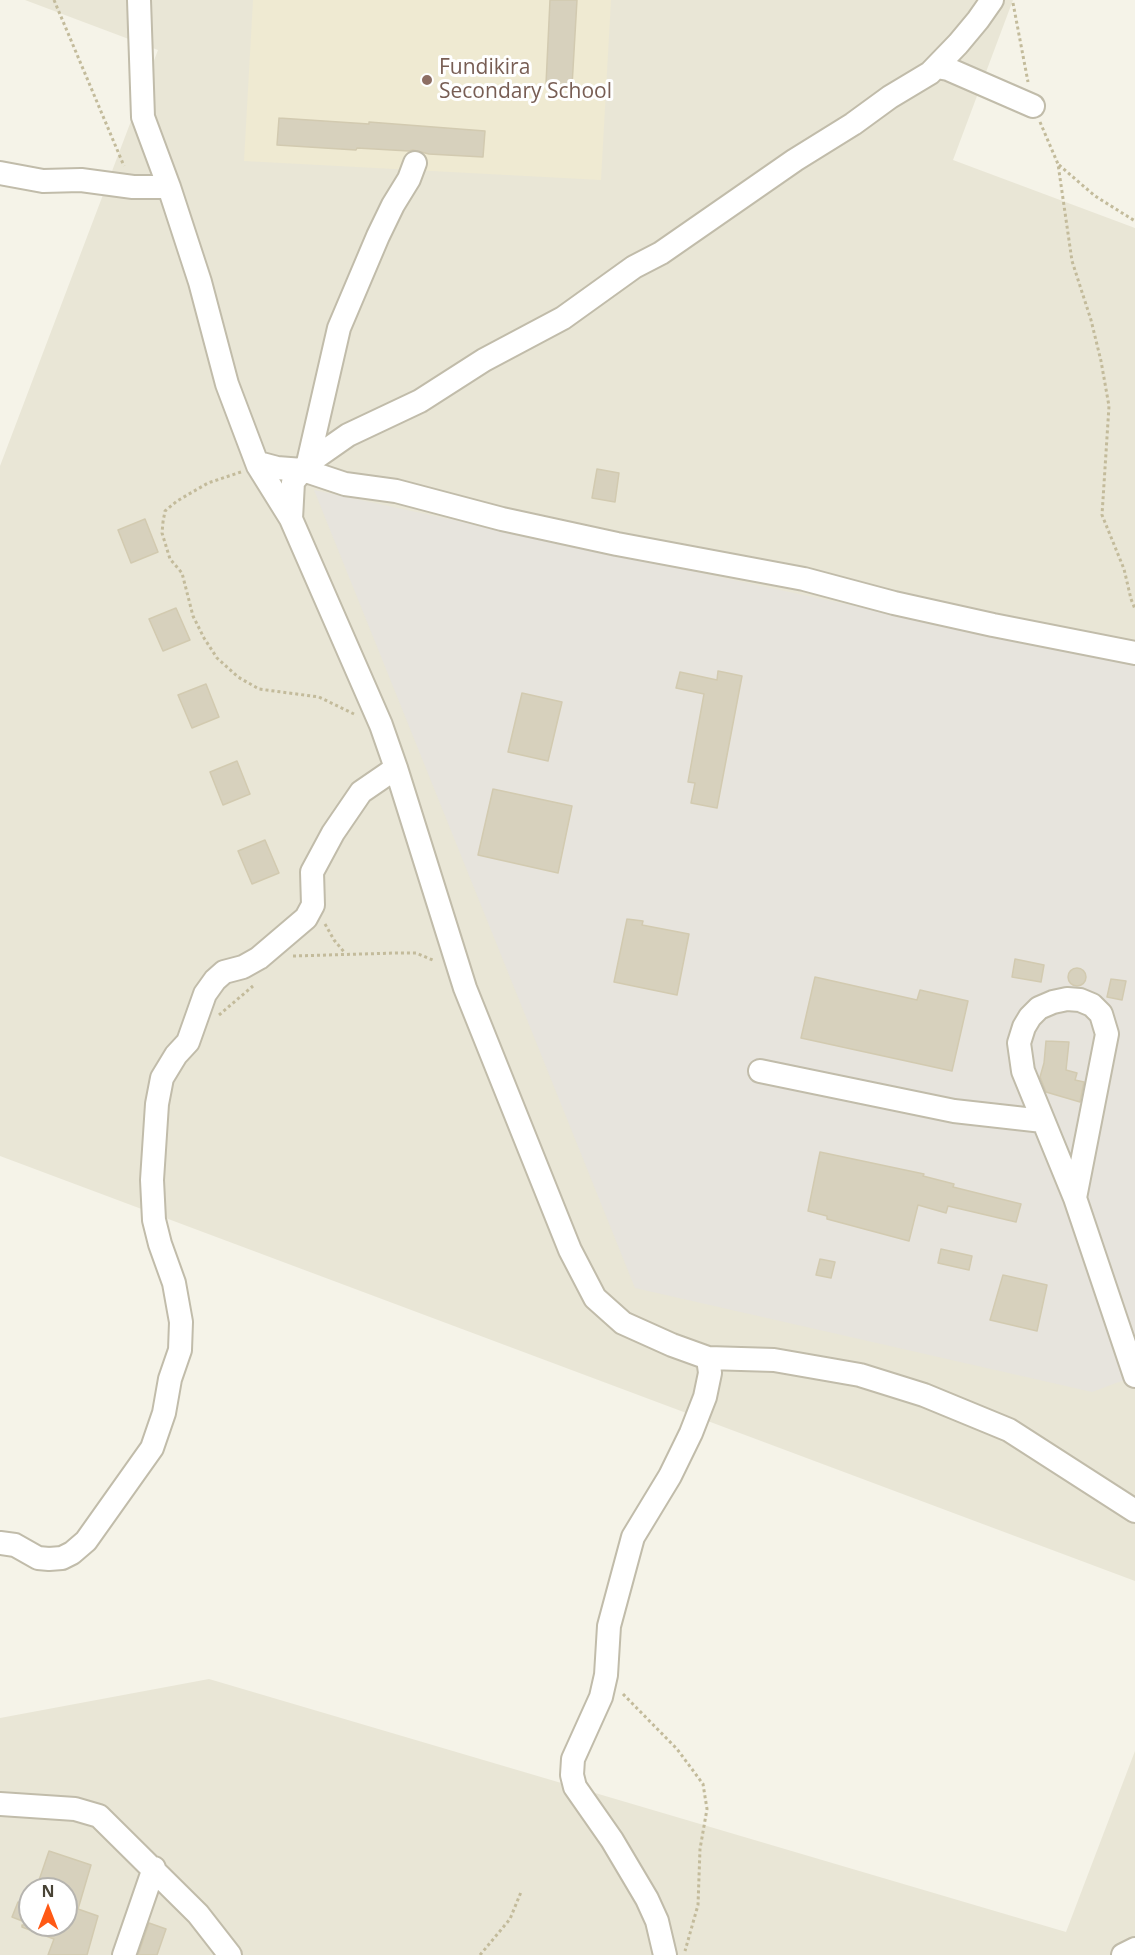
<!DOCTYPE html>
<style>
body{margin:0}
#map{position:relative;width:1135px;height:1955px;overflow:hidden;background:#f5f3e8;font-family:"Open Sans",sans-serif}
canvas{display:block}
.north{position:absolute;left:18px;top:1877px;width:60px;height:60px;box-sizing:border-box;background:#fff;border:2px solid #b6b4af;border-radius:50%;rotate:0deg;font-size:16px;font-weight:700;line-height:24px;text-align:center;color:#494436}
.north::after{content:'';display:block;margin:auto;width:21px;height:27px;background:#ff5915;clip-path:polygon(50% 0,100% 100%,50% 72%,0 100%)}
</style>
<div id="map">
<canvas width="1135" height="1955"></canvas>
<div class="north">N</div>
</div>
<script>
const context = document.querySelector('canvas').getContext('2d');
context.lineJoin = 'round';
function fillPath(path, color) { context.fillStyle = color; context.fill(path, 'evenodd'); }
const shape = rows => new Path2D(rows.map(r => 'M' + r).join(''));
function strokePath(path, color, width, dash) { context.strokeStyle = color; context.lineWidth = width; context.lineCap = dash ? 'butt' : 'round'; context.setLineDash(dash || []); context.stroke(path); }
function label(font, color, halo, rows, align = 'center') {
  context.font = font + ' "Open Sans",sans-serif'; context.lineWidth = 6; context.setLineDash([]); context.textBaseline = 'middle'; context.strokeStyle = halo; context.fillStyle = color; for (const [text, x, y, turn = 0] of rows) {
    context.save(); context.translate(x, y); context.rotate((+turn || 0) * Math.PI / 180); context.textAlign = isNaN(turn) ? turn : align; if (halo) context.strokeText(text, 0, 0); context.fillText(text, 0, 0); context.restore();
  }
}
const residential = shape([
 [25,0,1013,0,953,160,1135,228,1135,1581,0,1156,0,466,158,50],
 [209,1679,1066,1932,1135,1751,1135,1955,0,1955,0,1718],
 [30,1889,66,1889,66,1925,30,1925]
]);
const industrial = shape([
 [314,490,1135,666,1135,1376,1092,1392,635,1288]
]);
const education = shape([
 [253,0,611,0,601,180,244,161]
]);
const building = shape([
 [550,0,577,0,572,86,546,84,550,0],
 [279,118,369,124,369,122,485,131,483,157,429,154,413,150,409,151,357,148,356,150,277,145,279,118],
 [597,469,619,473,615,502,592,498,597,469],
 [145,519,158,552,131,563,118,530,145,519],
 [176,608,190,640,163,651,149,619,176,608],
 [718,671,742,676,717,808,691,803,695,783,688,782,704,694,676,688,680,672,717,680,718,671],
 [206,684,219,717,192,728,178,695,206,684],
 [522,693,562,702,548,761,508,752,522,693],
 [237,761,250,794,223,805,210,772,237,761],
 [493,789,572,806,558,873,478,855,493,789],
 [265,840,279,873,252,884,238,851,265,840],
 [627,919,643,921,642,925,689,934,677,995,614,982,627,919],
 [1015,959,1044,965,1041,982,1012,977,1015,959],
 '1068 977a9 9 0 1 1 18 0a9 9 0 1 1-18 0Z',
 [815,977,917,1000,920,990,968,1001,952,1071,801,1038,815,977],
 [1111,979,1126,981,1122,1000,1107,997,1111,979],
 [1046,1041,1069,1042,1066,1070,1077,1073,1075,1080,1084,1082,1080,1102,1046,1092,1040,1077,1044,1063,1046,1041],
 [820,1152,924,1174,923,1176,954,1184,953,1187,1021,1204,1016,1222,948,1206,946,1213,918,1205,909,1241,827,1219,827,1216,808,1211,820,1152],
 [941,1249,972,1256,969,1270,938,1263,941,1249],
 [820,1259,835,1262,831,1278,816,1275,820,1259],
 [1003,1275,1047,1285,1037,1331,990,1320,1003,1275],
 [49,1851,91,1865,78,1909,98,1916,87,1955,48,1955,54,1939,22,1927,22,1925,66,1925,66,1889,36,1889,49,1851],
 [18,1902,30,1907,30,1924,12,1917,18,1902],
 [149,1923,166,1929,157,1955,138,1955,149,1923]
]);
const path = shape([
 [54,0,124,166],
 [1013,3,1028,82],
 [1040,122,1058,164,1072,261,1091,320,1101,361,1109,406,1102,515,1124,569,1131,599,1135,609],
 [1059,165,1095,196,1135,221],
 [241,472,208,483,177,501,165,511,163,522,162,533,170,559,182,573,193,616,204,638,217,658,238,677,259,689,319,697,354,714],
 [325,924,334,940,345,953],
 [293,956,396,953,416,953,435,961],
 [219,1015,253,986],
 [623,1694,677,1749,703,1784,707,1809,700,1849,698,1905,685,1951],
 [480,1955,510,1919,521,1892]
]);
const minor = shape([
 [139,0,143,117,169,187,200,282,227,384,258,466,291,519,381,725,396,768,465,988,570,1250,595,1298,623,1323,672,1345,708,1358,774,1360,860,1375,924,1395,1009,1430,1135,1511],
 [937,67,948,69,1033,106],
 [0,173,43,181,81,180,133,187,169,187],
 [308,463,339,328,378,236,393,205,409,179,415,163],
 [258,466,262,464,277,468,303,470,345,484,396,491,502,519,617,544,804,579,894,603,993,625,1135,653],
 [291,519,293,482,308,463,348,435,420,401,484,360,563,318,634,267,661,253,795,160,853,124,890,97,930,73,958,44,978,20,992,0],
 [760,1071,954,1111,1043,1121],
 [1075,1198,1107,1034,1101,1014,1092,1005,1080,1000,1067,999,1053,1002,1039,1008,1030,1017,1024,1027,1019,1043,1023,1071,1075,1198,1135,1376],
 [0,1543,15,1545,38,1558,49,1559,62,1558,72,1553,86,1541,152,1448,164,1413,170,1379,180,1350,181,1322,174,1283,160,1244,154,1220,152,1180,157,1104,162,1078,176,1055,188,1042,205,994,215,980,224,972,243,967,259,958,306,918,313,905,312,872,333,833,361,792,396,768],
 [0,1804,75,1809,99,1816,198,1914,230,1955],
 [124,1955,154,1868],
 [665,1955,657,1921,647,1899,612,1840,575,1787,572,1775,573,1759,601,1697,606,1675,609,1626,633,1537,670,1476,691,1433,705,1397,710,1373,708,1358],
 [1123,1955,1135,1949]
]);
const markers = [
 [427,80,6,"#8d6e63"]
];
const educationNames = [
 ["Fundikira",439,68],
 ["Secondary School",439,92]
];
fillPath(residential, '#e9e6d6');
fillPath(industrial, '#e7e4dd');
fillPath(education, '#efead2');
fillPath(building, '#d7d1bd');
strokePath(building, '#d2cab0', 1.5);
strokePath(minor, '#c1bcaa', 26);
strokePath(path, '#c3bb9b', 3, [3, 3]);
strokePath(minor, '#fff', 22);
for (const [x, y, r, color] of markers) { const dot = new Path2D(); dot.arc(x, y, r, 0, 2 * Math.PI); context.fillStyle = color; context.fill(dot); strokePath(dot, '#fff', 2); }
label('21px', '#785e54', '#fff', educationNames, 'left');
</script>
